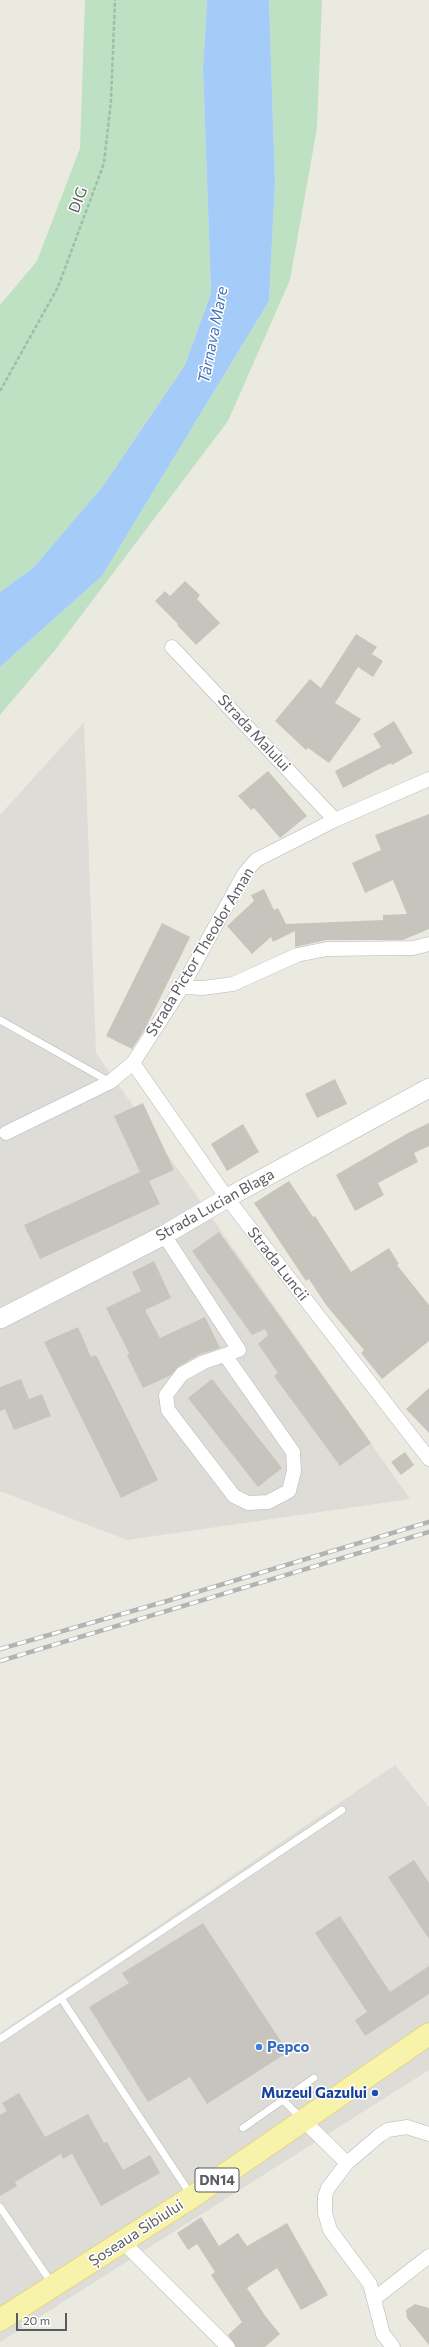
<!DOCTYPE html>
<meta charset="utf-8">
<style>
body{margin:0}
#map{position:relative;width:429px;height:2347px;overflow:hidden;background:#ebeae1;font-family:Commissioner,sans-serif}
canvas{display:block}
.scale{position:absolute;left:16px;top:2313px;width:51px;height:18px;box-sizing:border-box;border:2px solid #5a5c61;border-top:0;padding-left:5px;font-size:12px;line-height:14px;white-space:nowrap;color:#5a5c61;-webkit-text-stroke:3px #fff;paint-order:stroke}
</style>
<div id="map">
<canvas width="429" height="2347"></canvas>
<div class="scale">20 m</div>
</div>
<script>
const context = document.querySelector('canvas').getContext('2d');
context.lineJoin = 'round';
function fillPath(path, color) { context.fillStyle = color; context.fill(path, 'evenodd'); }
const shape = rows => new Path2D(rows.map(r => 'M' + r).join(''));
function strokePath(path, color, width, dash) { context.strokeStyle = color; context.lineWidth = width; context.lineCap = dash ? 'butt' : 'round'; context.setLineDash(dash || []); context.stroke(path); }
function label(font, color, halo, rows, align = 'center') {
  context.font = font + ' Commissioner,sans-serif'; context.lineWidth = 3; context.setLineDash([]); context.textBaseline = 'middle'; context.strokeStyle = halo; context.fillStyle = color; for (const [text, x, y, turn = 0] of rows) {
    context.save(); context.translate(x, y); context.rotate((+turn || 0) * Math.PI / 180); context.textAlign = isNaN(turn) ? turn : align; if (halo) context.strokeText(text, 0, 0); context.fillText(text, 0, 0); context.restore();
  }
}
const industrial = shape([
 [84,722,96,1053,410,1499,127,1540,0,1491,0,815],
 [395,1765,429,1807,429,2070,0,2342,0,2033]
]);
const green = shape([
 [85,0,207,0,203,68,211,293,185,365,103,486,33,568,0,592,0,305,37,261,80,148],
 [269,0,322,0,317,128,290,280,228,421,55,650,0,715,0,667,102,576,269,301,275,182]
]);
const water = shape([
 [207,0,269,0,275,182,269,301,102,576,0,667,0,592,33,568,103,486,185,365,211,293,203,68]
]);
const building = shape([
 [185,581,200,595,197,599,220,623,196,645,177,625,178,624,155,601,165,591,170,596],
 [356,634,377,647,372,654,383,661,373,677,358,667,335,703,361,719,329,763,308,748,306,750,275,721,310,679,321,688],
 [394,721,413,753,392,765,391,763,343,788,335,771,381,747,373,734],
 [268,771,307,816,280,838,254,808,251,810,238,796],
 [429,814,429,929,403,940,327,940,295,947,295,931,273,942,271,937,252,954,227,926,254,901,251,895,264,889,274,910,278,908,286,924,383,920,383,915,407,914,393,880,365,893,352,863,381,850,375,835],
 [162,923,190,937,145,1029,132,1049,106,1036],
 [335,1079,347,1104,317,1118,305,1094],
 [143,1103,174,1170,149,1181,160,1204,40,1259,24,1225,140,1172,114,1116],
 [429,1123,429,1146,414,1153,418,1162,378,1183,384,1195,355,1211,336,1175,408,1133],
 [243,1124,259,1152,227,1171,211,1144],
 [289,1181,313,1217,315,1216,351,1272,389,1248,399,1264,397,1265,429,1305,429,1341,382,1379,361,1353,364,1350,326,1305,309,1279,306,1281,254,1203],
 [219,1232,371,1443,340,1466,274,1376,278,1373,258,1344,268,1335,265,1329,252,1335,192,1251],
 [154,1261,171,1298,145,1310,160,1338,205,1317,220,1348,200,1354,178,1367,171,1375,143,1388,127,1355,129,1353,106,1308,141,1291,132,1272],
 [78,1327,91,1357,96,1355,158,1480,121,1498,44,1342],
 [21,1379,29,1399,42,1394,51,1416,14,1430,5,1409,0,1411,0,1387],
 [212,1379,282,1468,258,1487,188,1398],
 [429,1388,429,1433,406,1409],
 [405,1452,414,1465,401,1475,391,1462],
 [414,1860,429,1883,429,1939,388,1877],
 [340,1916,390,1992,429,1966,429,1994,365,2036,355,2020,367,2012,315,1933],
 [203,1923,288,2052,207,2104,190,2077,148,2102,89,2007,129,1983,122,1973],
 [19,2093,45,2137,88,2114,104,2143,107,2142,123,2170,150,2155,160,2173,101,2206,72,2154,63,2159,61,2154,15,2182,17,2186,0,2196,0,2115,7,2111,2,2103],
 [201,2217,219,2246,238,2233,247,2246,287,2223,328,2295,301,2310,277,2268,247,2288,266,2317,280,2334,265,2347,236,2347,228,2335,242,2322,211,2275,215,2272,197,2244,188,2250,177,2233],
 [415,2304,429,2308,429,2345,407,2318,406,2310]
]);
const path = shape([
 [0,391,58,287,104,163,111,101,115,0]
]);
const lane = shape([
 [0,1020,110,1082],
 [61,1998,191,2195],
 [0,2039,342,1810],
 [282,2099,302,2119],
 [243,2128,314,2078],
 [0,2207,53,2285]
]);
const street = shape([
 [172,647,335,820],
 [182,987,203,988,233,984,297,955,327,949,413,948,429,944],
 [133,1063,227,1198,429,1459],
 [6,1133,110,1082,133,1063,182,987,244,874,256,860,335,820,429,779],
 [164,1235,239,1350,204,1362,182,1374,166,1395,168,1410,234,1496,248,1503,268,1502,289,1491,294,1471,293,1452,225,1355],
 [304,2121,347,2163],
 [123,2242,228,2347],
 [374,2299,429,2256],
 [393,2347,383,2334,370,2284,330,2230,325,2213,325,2196,328,2188,347,2163,380,2135,388,2130,407,2127,429,2134]
]);
const secondary = shape([
 [0,1319,164,1235,227,1198,429,1088]
]);
const primary = shape([
 [0,2320,192,2197,429,2034]
]);
const rail = shape([
 [0,1649,167,1601,429,1522],
 [0,1661,429,1532]
]);
const markers = [
 [259,2047,4,"#3f7fe0"],
 [375,2093,4,"#1a4fb4"]
];
const shields = [
 [217,2180,44]
];
const shieldNames = [
 ["DN14",217,2180]
];
const streetNames = [
 ["DIG",78,200,-69],
 ["Strada Malului",254,733,47],
 ["Strada Pictor Theodor Aman",200,952,-59],
 ["Strada Lucian Blaga",215,1205,-29],
 ["Strada Luncii",278,1264,52],
 ["Șoseaua Sibiului",136,2233,-33]
];
const shopNames = [
 ["Pepco",267,2047]
];
const transitNames = [
 ["Muzeul Gazului",367,2093]
];
const waterNames = [
 ["Târnava Mare",213,335,-79]
];
fillPath(industrial, '#dddcd6');
fillPath(green, '#bfe1c3');
fillPath(water, '#a5ccf8');
fillPath(building, '#c7c4be');
strokePath(lane, '#b4b6bb', 8);
strokePath(street, '#b4b6bb', 15);
strokePath(secondary, '#b7b9bf', 20);
strokePath(primary, '#e5cd61', 23);
strokePath(path, '#9ac1a8', 2.5, [4, 2]);
strokePath(lane, '#fff', 7);
strokePath(street, '#fff', 14);
strokePath(secondary, '#fff', 19);
strokePath(primary, '#f8f3aa', 22);
strokePath(rail, '#b2b3b3', 4.5);
strokePath(rail, '#fff', 3, [9]);
for (const [x, y, r, color] of markers) { const dot = new Path2D(); dot.arc(x, y, r, 0, 2 * Math.PI); context.fillStyle = color; context.fill(dot); strokePath(dot, '#fff', 1.5); }
for (const [x, y, w] of shields) { const box = new Path2D(); box.roundRect(x - w / 2, y - 12, w, 24, 3); context.fillStyle = '#fff'; context.fill(box); strokePath(box, '#5a5c61', 1); }
label('bold 14px', '#5a5c61', null, shieldNames);
label('15px', '#5a5c61', '#fff', streetNames);
label('bold 15px', '#366cbe', '#fff', shopNames, 'left');
label('bold 15px', '#164399', '#fff', transitNames, 'right');
label('italic 16px', '#4b75b8', '#fff', waterNames);
</script>
